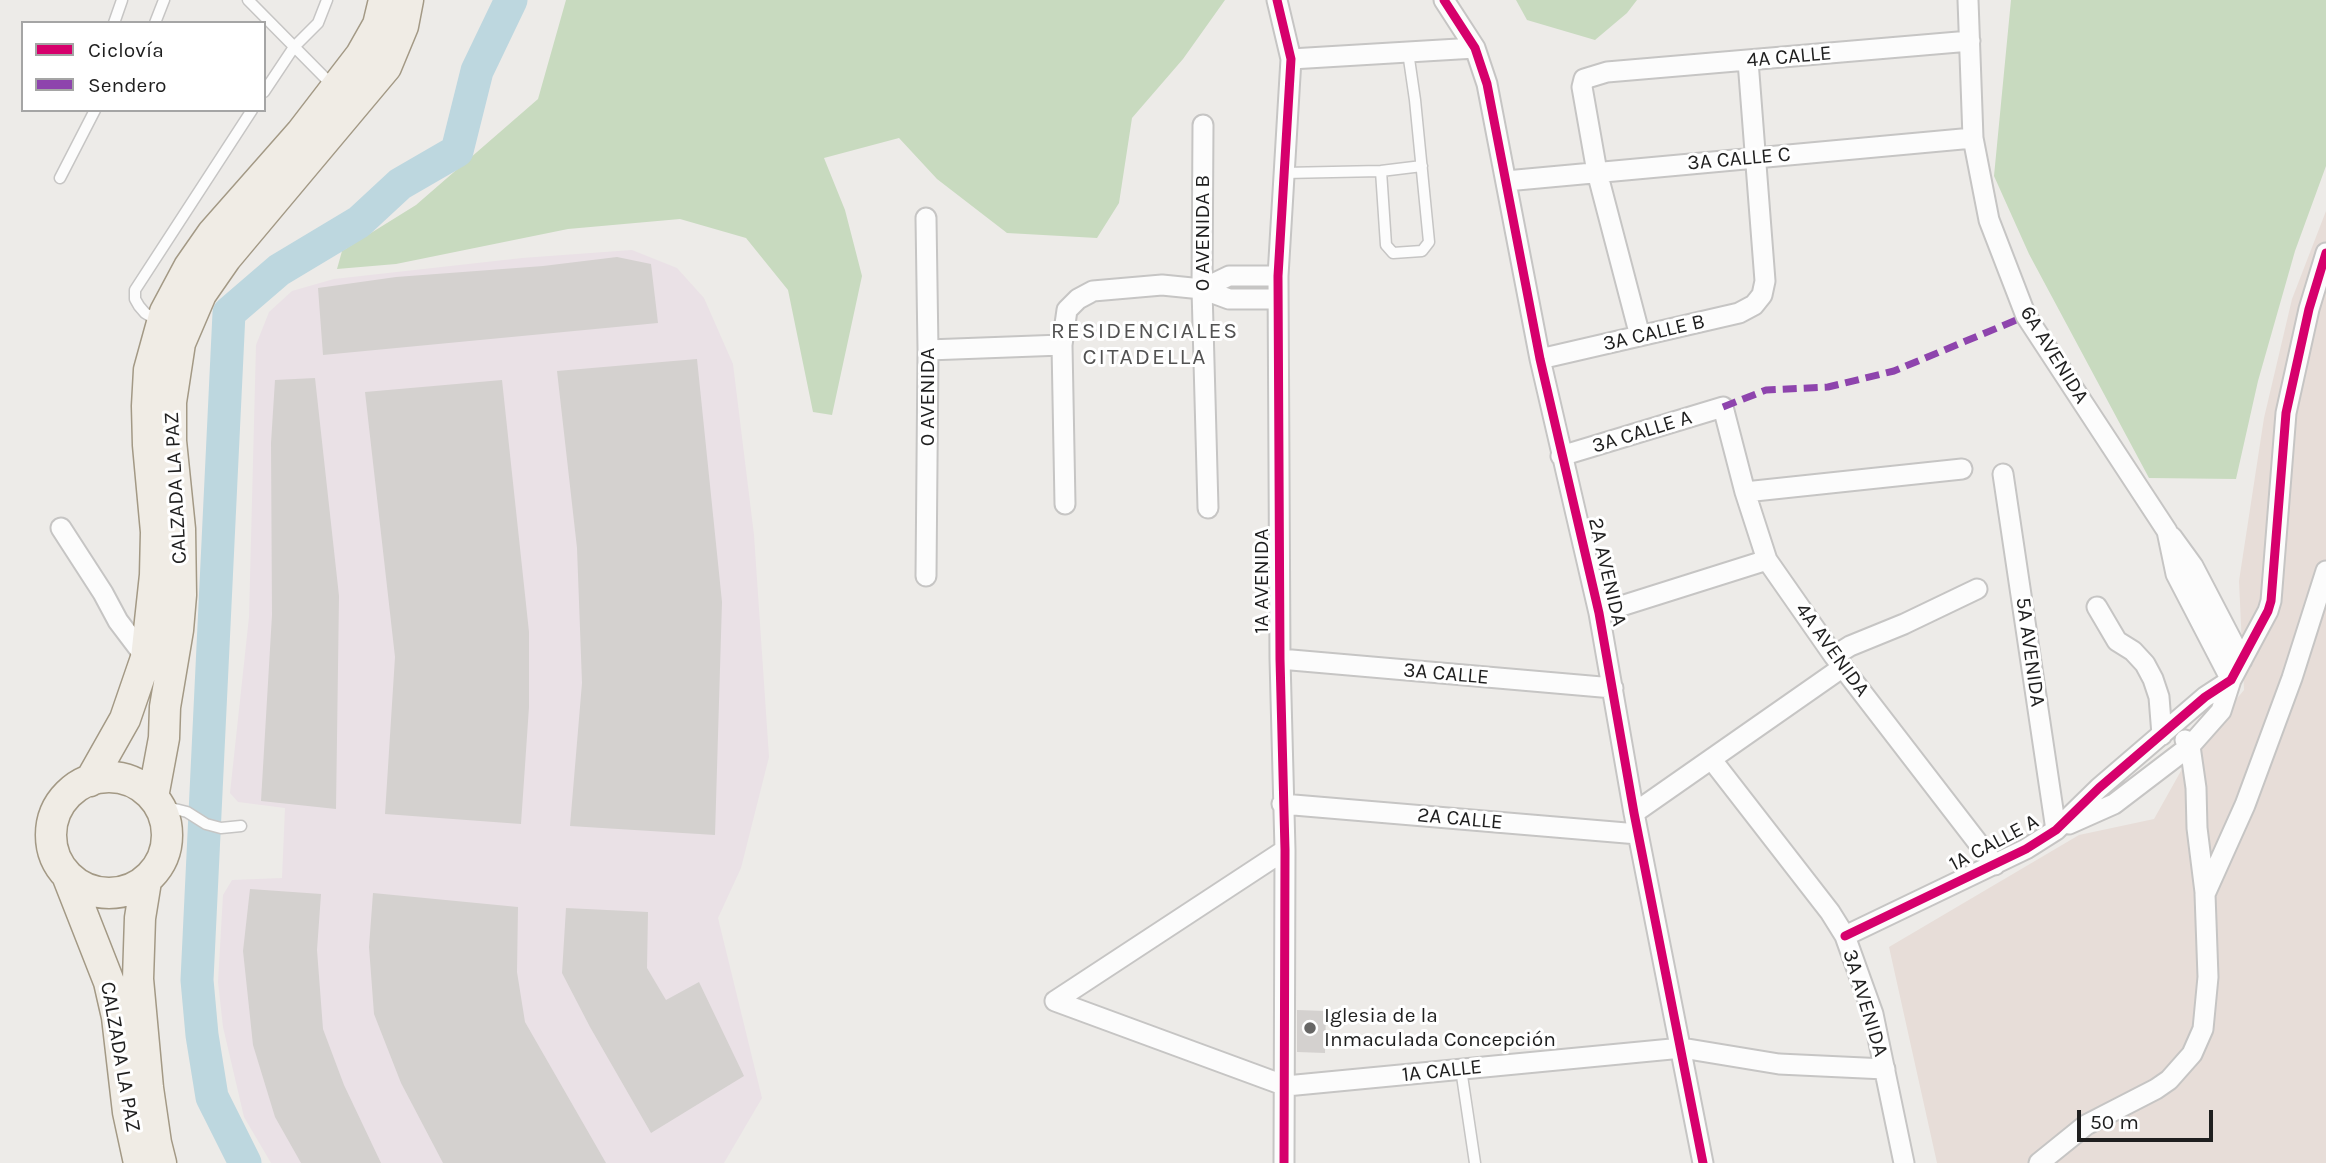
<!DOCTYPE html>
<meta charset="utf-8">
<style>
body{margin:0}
#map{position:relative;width:2326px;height:1163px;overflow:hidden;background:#edebe8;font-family:Karla,sans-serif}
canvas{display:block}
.legend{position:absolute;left:21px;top:21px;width:245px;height:91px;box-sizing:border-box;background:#fff;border:2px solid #a5a5a5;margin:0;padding:9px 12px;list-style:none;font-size:21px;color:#1f1f1f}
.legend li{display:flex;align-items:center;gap:14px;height:35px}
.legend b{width:35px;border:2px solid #a5a5a5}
.scale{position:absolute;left:2077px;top:1110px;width:136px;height:32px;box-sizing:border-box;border:4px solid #1f1f1f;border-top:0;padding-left:9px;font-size:21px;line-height:24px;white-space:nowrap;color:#1f1f1f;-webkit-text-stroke:5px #fff;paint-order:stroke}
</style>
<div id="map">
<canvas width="2326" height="1163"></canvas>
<ul class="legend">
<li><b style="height:9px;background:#d6006c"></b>Ciclovía</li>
<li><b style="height:9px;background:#8e44ad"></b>Sendero</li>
</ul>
<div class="scale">50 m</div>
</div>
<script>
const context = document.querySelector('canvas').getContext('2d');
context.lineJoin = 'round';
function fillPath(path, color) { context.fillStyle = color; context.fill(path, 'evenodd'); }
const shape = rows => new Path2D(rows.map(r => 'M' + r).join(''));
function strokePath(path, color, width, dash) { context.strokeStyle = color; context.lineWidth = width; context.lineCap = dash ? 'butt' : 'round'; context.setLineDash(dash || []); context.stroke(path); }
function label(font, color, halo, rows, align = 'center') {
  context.font = font + ' Karla,sans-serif'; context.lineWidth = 6; context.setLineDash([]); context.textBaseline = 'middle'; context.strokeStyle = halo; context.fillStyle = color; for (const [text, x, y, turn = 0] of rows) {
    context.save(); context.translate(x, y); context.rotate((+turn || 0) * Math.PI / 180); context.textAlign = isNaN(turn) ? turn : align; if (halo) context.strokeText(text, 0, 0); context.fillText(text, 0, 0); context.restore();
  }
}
const industrial = shape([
 [632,250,677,268,704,298,733,364,754,535,769,757,741,868,718,918,762,1098,724,1163,271,1163,244,1117,223,1027,218,982,223,895,232,880,282,878,285,808,238,802,230,793,249,617,256,345,269,312,292,291,334,279,522,258]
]);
const military = shape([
 [2326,211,2326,1163,1937,1163,1889,947,2079,835,2154,819,2191,753,2244,690,2239,581,2264,418,2292,299]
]);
const forest = shape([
 [566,0,1225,0,1183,59,1132,118,1119,203,1097,238,1007,233,937,179,899,138,824,158,845,210,862,276,832,415,813,412,788,290,746,238,680,219,568,229,396,264,337,269,342,251,416,205,538,99],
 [1516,0,1637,0,1627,13,1595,40,1527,20],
 [2011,0,2326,0,2326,166,2295,251,2258,381,2236,479,2149,478,2029,254,1994,176]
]);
const river = shape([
 [245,1163,212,1097,202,1035,197,980,229,313,279,270,359,222,400,184,457,151,477,71,511,0]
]);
const building = shape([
 [617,257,651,264,658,323,323,355,318,288,396,277,543,266],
 [697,359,722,602,715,835,570,826,582,683,577,548,557,371],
 [315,378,339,596,336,809,261,801,272,615,271,443,275,380],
 [502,380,529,632,529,707,521,824,385,814,395,657,365,392],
 [250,889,321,894,317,950,323,1029,344,1085,381,1163,301,1163,275,1117,253,1045,243,951],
 [373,893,518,907,517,972,525,1022,606,1163,443,1163,401,1083,374,1014,369,947],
 [566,908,648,912,647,968,666,1000,699,982,744,1076,651,1133,590,1027,562,973],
 [1297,1010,1326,1011,1325,1053,1297,1052]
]);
const lane = shape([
 [248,0,334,87],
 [114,23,122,0],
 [155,23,164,0],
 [264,92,294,47,318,23,327,0],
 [1381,171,1386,245,1393,253,1422,251,1429,242,1415,100,1408,52],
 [1284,173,1381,171,1422,166],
 [60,178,95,110],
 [160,322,145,313,139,306,135,299,135,290,252,110],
 [162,811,175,809,187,812,206,824,221,828,241,826],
 [1461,1069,1475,1163]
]);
const street = shape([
 [1277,0,1291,59,1278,276,1280,659,1285,850,1284,1163],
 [1444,0,1475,48,1487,84,1540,359,1599,613,1634,813,1703,1163],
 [1968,0,1973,138,1989,220,2026,316,2167,531,2176,574,2231,680],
 [1291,59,1475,48],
 [1203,125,1202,289,1208,508],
 [1506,181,1973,138],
 [926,218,928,350,926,576],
 [1202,289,1229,299,1278,299],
 [1640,336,1597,172,1582,87,1584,79,1607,72,1970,41],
 [928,350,1062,345],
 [1540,359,1739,313,1754,305,1762,295,1765,281,1748,61],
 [1561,456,1723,407,1745,492,1767,560,1834,656,1995,865],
 [2003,474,2056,830],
 [1745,492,1962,469],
 [1065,504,1062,345,1067,310,1078,299,1093,291,1162,285,1202,289,1229,276,1278,276],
 [61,528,103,593,118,621,146,658],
 [2172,537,2193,566,2242,660],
 [2097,607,2117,641,2133,651,2145,664,2153,679,2159,697,2162,735],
 [1599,613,1767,560],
 [1834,656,1850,646,1904,624,1977,589],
 [1280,659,1613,688],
 [2185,740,2190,746,2196,788,2197,828,2205,892],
 [1712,760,1830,912,1845,936,1873,1014,1904,1163],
 [1282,804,1638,834],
 [1634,813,1843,667],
 [2069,824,2114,804,2190,746,2221,711,2231,680],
 [1845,936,2026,849,2056,830,2099,788,2205,697,2231,680,2268,611,2271,601,2286,413,2309,309,2326,253],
 [1055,1001,1286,1086,1682,1048,1779,1064,1885,1069],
 [1055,1001,1285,850],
 [2039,1163,2086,1125,2156,1089,2169,1080,2192,1054,2203,1029,2208,977,2205,894,2245,805,2292,678,2326,571]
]);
const primary = shape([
 '51 835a58 58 0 1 1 116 0a58 58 0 1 1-116 0Z',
 [90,781,125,719,146,658,155,575,156,532,148,445,147,406,149,370,165,312,189,267,212,234,301,133,361,55,378,25,384,0],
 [153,797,164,738,165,707,178,630,181,595,180,529,171,441,171,402,180,343,201,294,226,258,386,67,403,26,408,0],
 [67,875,109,982,117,1017,128,1112,139,1163],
 [146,881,140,918,138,979,148,1088,156,1143,161,1163]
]);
const quiet = shape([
 [1723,407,1766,390,1828,387,1894,371,2026,316]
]);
const cycleway = shape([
 [1277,0,1291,59,1278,276,1280,659,1285,850,1284,1163],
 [1444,0,1475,48,1487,84,1540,359,1599,613,1634,813,1703,1163],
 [1845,936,2026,849,2056,830,2099,788,2205,697,2231,680,2268,611,2271,601,2286,413,2309,309,2326,253]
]);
const markers = [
 [1310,1028,7,"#676665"]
];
const streetNames = [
 ["4A CALLE",1789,57,-5],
 ["3A CALLE C",1739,159,-5],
 ["0 AVENIDA B",1203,233,-90],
 ["3A CALLE B",1654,333,-13],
 ["6A AVENIDA",2054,355,58],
 ["0 AVENIDA",928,397,-90],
 ["3A CALLE A",1642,432,-17],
 ["CALZADA LA PAZ",176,488,-93],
 ["2A AVENIDA",1607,572,77],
 ["1A AVENIDA",1262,581,-90],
 ["4A AVENIDA",1832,650,54],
 ["5A AVENIDA",2030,652,82],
 ["3A CALLE",1446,674,5],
 ["2A CALLE",1460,819,5],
 ["1A CALLE A",1994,843,-28],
 ["3A AVENIDA",1865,1003,73],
 ["CALZADA LA PAZ",120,1057,80],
 ["1A CALLE",1442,1071,-6]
];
const poiNames = [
 ["Iglesia de la",1324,1016],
 ["Inmaculada Concepción",1324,1040]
];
const neighbourhoodNames = [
 ["RESIDENCIALES",1145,331],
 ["CITADELLA",1145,357]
];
fillPath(industrial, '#eae1e6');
fillPath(military, '#e7ddd8');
fillPath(forest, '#c8dabf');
strokePath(river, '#bdd7df', 33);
fillPath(building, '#d4d1cf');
strokePath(lane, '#c6c5c4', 13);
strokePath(street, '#c6c5c4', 23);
strokePath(primary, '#a39985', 33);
strokePath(lane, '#fcfcfc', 10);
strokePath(street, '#fcfcfc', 19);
strokePath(primary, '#f0ece5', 30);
strokePath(quiet, '#8e44ad', 7, [14, 7]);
strokePath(cycleway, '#d6006c', 9);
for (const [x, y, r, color] of markers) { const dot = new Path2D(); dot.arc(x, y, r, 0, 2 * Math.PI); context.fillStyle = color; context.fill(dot); strokePath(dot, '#fff', 2.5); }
label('21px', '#1f1f1f', '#fff', streetNames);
label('21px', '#1f1f1f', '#fff', poiNames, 'left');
context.letterSpacing = '2px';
label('23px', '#525252', '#fff', neighbourhoodNames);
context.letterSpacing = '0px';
</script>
